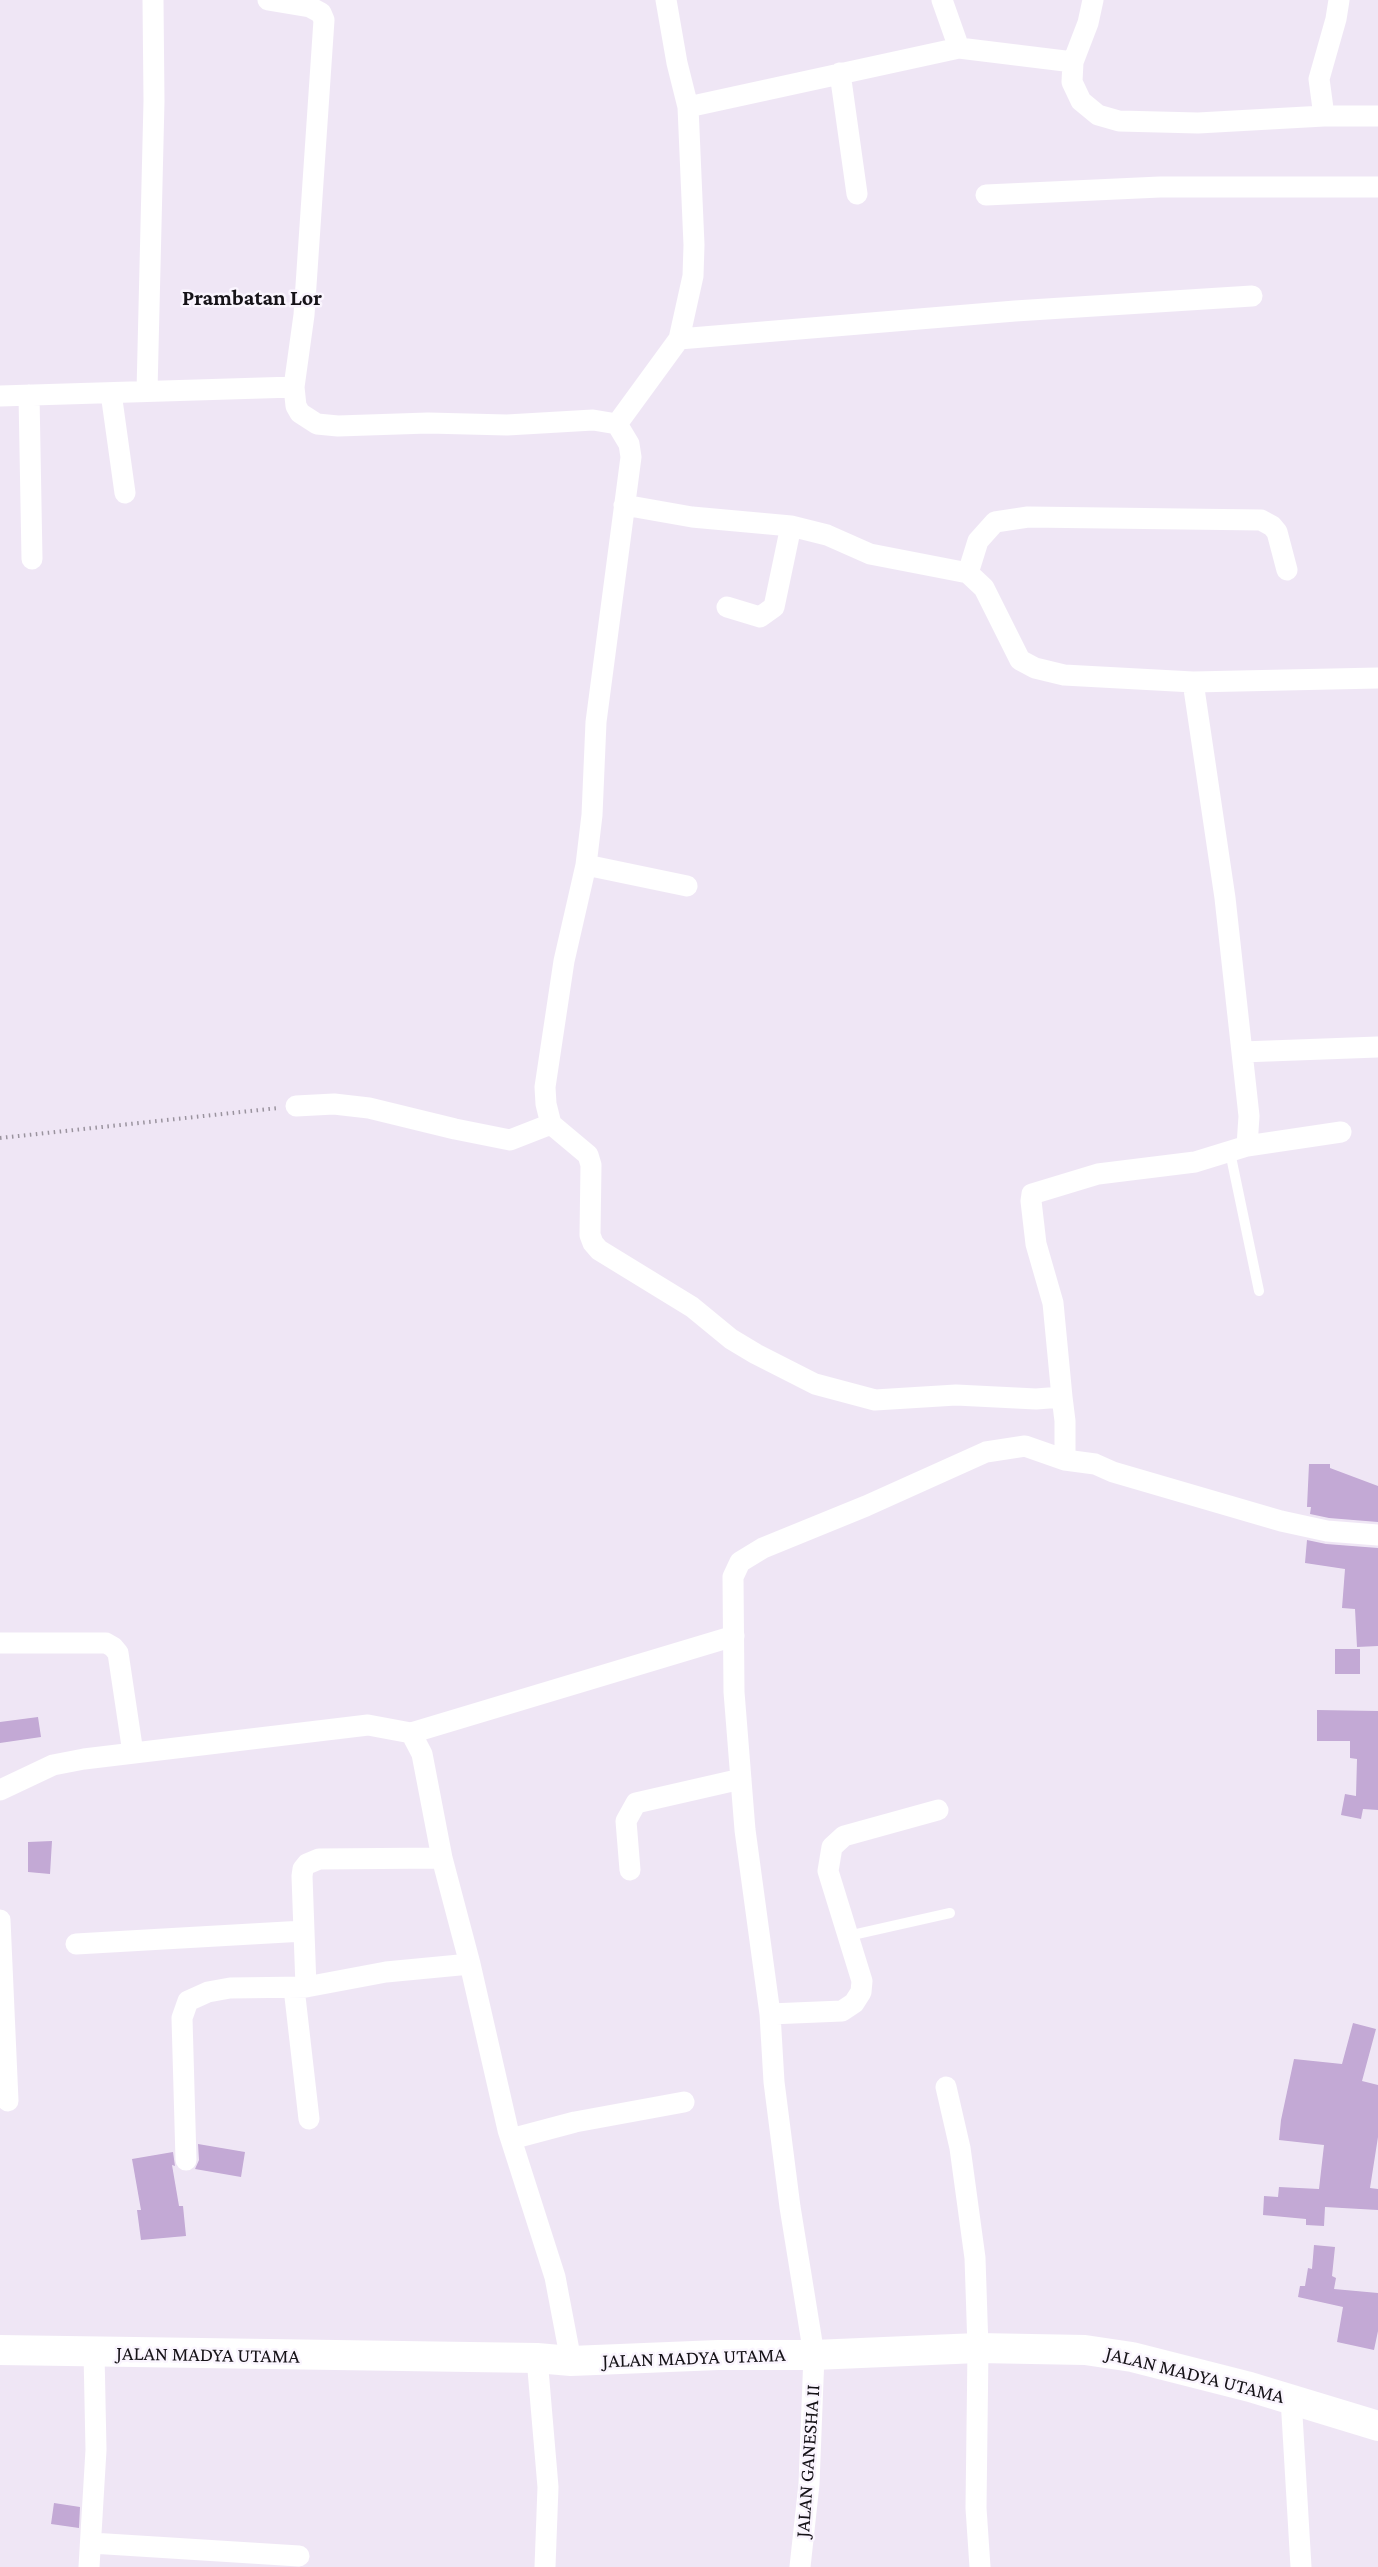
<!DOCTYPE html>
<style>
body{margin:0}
canvas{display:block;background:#efe6f5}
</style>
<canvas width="1378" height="2567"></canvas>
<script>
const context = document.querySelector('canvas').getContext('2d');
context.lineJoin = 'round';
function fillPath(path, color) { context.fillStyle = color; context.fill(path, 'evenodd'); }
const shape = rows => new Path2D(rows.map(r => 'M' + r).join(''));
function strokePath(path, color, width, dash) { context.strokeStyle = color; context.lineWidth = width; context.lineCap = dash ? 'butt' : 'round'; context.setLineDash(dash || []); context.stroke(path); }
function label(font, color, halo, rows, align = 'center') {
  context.font = font + ' "Crimson Pro",serif'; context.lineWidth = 5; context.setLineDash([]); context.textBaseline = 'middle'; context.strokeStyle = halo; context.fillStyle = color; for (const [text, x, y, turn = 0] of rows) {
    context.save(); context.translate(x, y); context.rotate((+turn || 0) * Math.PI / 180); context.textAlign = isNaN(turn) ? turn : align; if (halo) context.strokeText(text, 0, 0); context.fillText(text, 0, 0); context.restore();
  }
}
const building = shape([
 [1309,1464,1330,1464,1330,1468,1378,1486,1378,1522,1329,1518,1310,1514,1311,1507,1307,1507],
 [1307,1540,1326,1544,1378,1548,1378,1646,1357,1647,1355,1609,1342,1608,1345,1569,1305,1563],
 [1335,1649,1360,1649,1360,1674,1335,1674],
 [1317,1710,1378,1711,1378,1810,1363,1809,1361,1819,1341,1815,1345,1794,1356,1796,1357,1759,1350,1758,1350,1741,1317,1741],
 [38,1717,41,1737,0,1743,0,1722],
 [52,1841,50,1874,28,1872,28,1842],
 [1353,2023,1376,2029,1362,2081,1378,2085,1378,2137,1370,2188,1378,2189,1378,2210,1325,2207,1324,2226,1306,2225,1306,2219,1263,2215,1264,2196,1278,2197,1279,2187,1319,2189,1324,2145,1279,2140,1281,2120,1294,2059,1342,2064],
 [198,2144,245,2152,241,2177,195,2169,199,2160],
 [173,2152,175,2166,172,2165,179,2206,183,2206,186,2236,141,2240,137,2210,141,2210,132,2159],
 [1314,2245,1335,2247,1332,2276,1336,2278,1334,2289,1378,2293,1378,2331,1374,2350,1337,2342,1343,2307,1298,2297,1300,2286,1305,2286,1308,2268,1312,2269],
 [54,2503,80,2507,79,2528,51,2524]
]);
const path = shape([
 [0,1138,278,1108]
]);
const lane = shape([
 [1230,1152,1259,1291],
 [848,1936,950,1913]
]);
const street = shape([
 [268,0,310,7,321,13,324,20,304,315,294,387,296,406,300,413,317,424,338,426,428,423,507,425,593,420,617,424,629,444,631,457,596,722,592,815,586,865,564,961,545,1087,546,1104,551,1124,588,1155,591,1165,590,1235,593,1243,599,1250,692,1307,731,1339,756,1354,815,1384,875,1400,956,1395,1036,1399,1062,1397,1065,1421,1065,1460,1025,1446,986,1452,866,1506,763,1548,740,1562,733,1577,734,1692,745,1830,770,2014,774,2082,790,2207,814,2355,809,2484,800,2567],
 [942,0,959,48],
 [1093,0,1088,23,1073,62,1072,82,1081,101,1098,115,1119,121,1198,123,1324,116,1378,116],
 [840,73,857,194],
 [688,107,959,48,1073,62],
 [1324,116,1319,79,1336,19,1339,0],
 [986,195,1160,187,1378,187],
 [679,339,1015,311,1252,296],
 [147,391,154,101,153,0],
 [111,393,125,493],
 [29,395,32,559],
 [0,396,294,387],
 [617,424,679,339,693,276,694,245,688,107,677,63,666,0],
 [624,505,692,517,791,526,827,535,870,554,968,573,984,588,1020,660,1035,668,1064,675,1193,682,1378,678],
 [968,573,978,541,995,522,1028,517,1261,520,1272,526,1277,532,1287,570],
 [727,607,760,617,774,607,791,526],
 [586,865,687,886],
 [1242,1052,1378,1047],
 [296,1106,334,1104,369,1108,455,1129,510,1140,551,1124],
 [1247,1146,1341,1132],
 [1062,1397,1053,1303,1036,1244,1031,1201,1032,1194,1098,1174,1195,1162,1247,1146,1249,1116,1225,898,1193,682],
 [1065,1460,1095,1464,1113,1472,1281,1521,1327,1531,1378,1535],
 [0,1643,106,1643,113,1647,118,1653,133,1753],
 [411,1733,734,1636],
 [0,1790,53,1765,84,1759,368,1725,411,1733,422,1754,442,1858,470,1964,508,2130,555,2277,571,2361],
 [630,1870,626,1821,636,1803,741,1779],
 [0,1920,8,2101],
 [76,1944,304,1931],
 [306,1987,302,1876,303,1869,307,1864,319,1859,442,1858],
 [294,1988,309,2119],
 [770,2014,842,2011,854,2003,861,1992,862,1981,828,1871,832,1847,844,1836,938,1810],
 [946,2087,960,2148,975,2258,978,2348,976,2508,980,2567],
 [511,2139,575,2122,684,2102],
 [186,2160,182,2018,188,2001,208,1992,230,1988,306,1987,386,1972,470,1964],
 [537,2358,548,2487,545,2567],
 [1291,2398,1301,2567],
 [91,2543,299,2556],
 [89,2567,96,2450,94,2352]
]);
const secondary = shape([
 [0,2350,537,2358,571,2361,718,2355,814,2355,978,2348,1085,2350,1132,2357,1250,2387,1378,2426]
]);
const streetNames = [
 ["JALAN MADYA UTAMA",208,2355,1],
 ["JALAN MADYA UTAMA",694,2358,-2],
 ["JALAN MADYA UTAMA",1195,2375,14],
 ["JALAN GANESHA II",808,2461,-86]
];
const quarterNames = [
 ["Prambatan Lor",252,298]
];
fillPath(building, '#c3a9d5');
strokePath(path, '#9a939e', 4, [1.5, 4.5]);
strokePath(lane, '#fff', 10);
strokePath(street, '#fff', 21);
strokePath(secondary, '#fff', 30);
label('20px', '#161318', '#faf5fe', streetNames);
label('bold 22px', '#161318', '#faf5fe', quarterNames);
</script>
